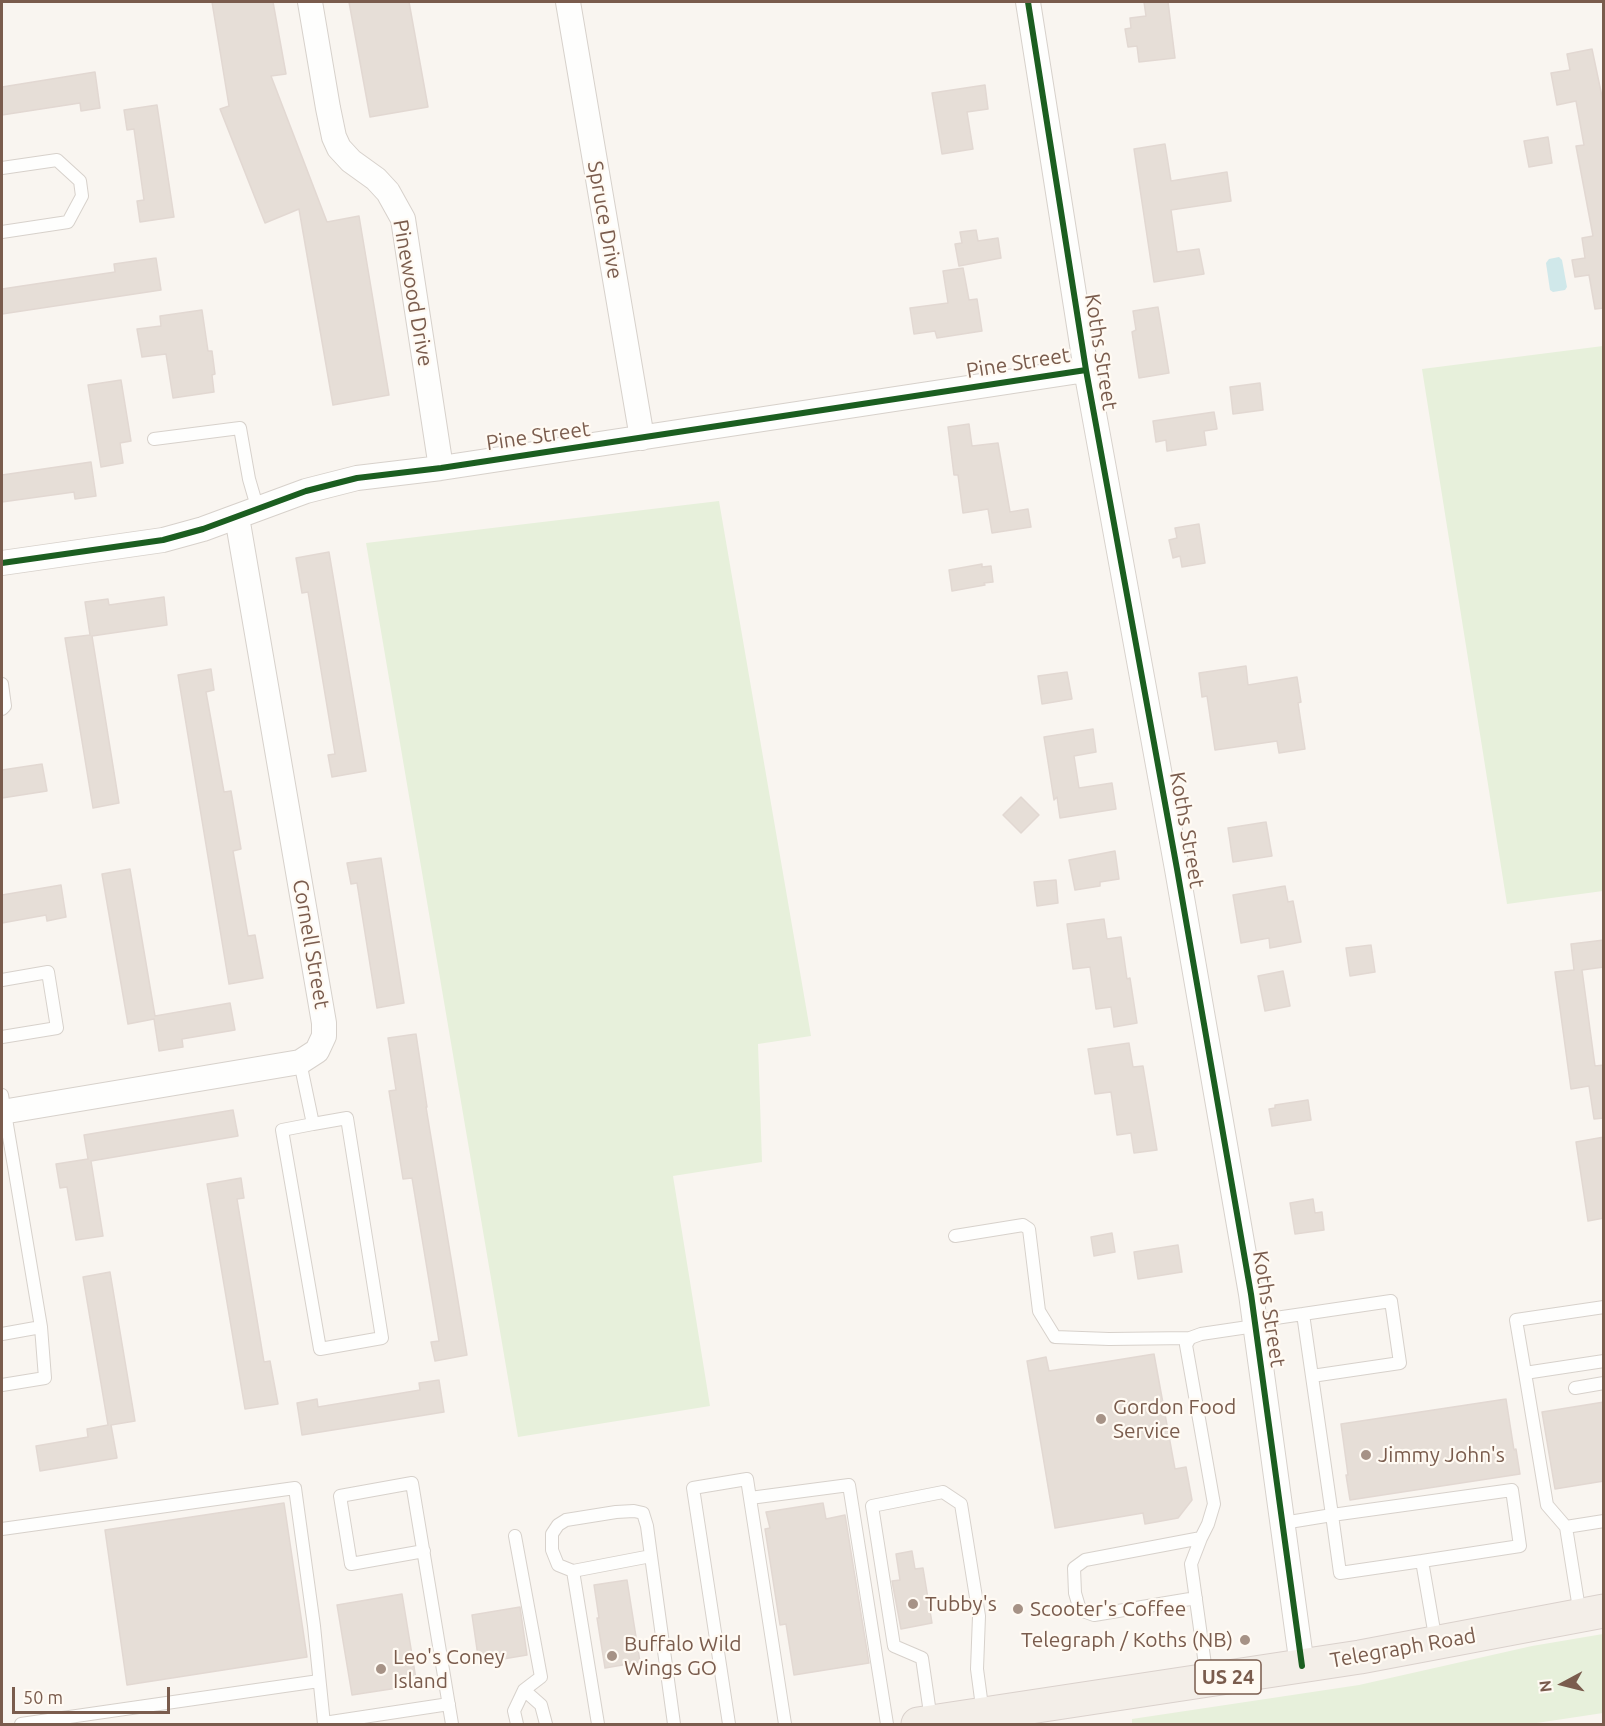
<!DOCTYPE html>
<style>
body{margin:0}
#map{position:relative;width:1605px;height:1726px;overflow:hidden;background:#f9f5f0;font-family:Ubuntu,sans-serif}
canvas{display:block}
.frame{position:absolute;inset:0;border:3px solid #7a5c4d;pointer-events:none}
.north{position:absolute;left:1533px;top:1654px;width:60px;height:60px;-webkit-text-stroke:4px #fffaf3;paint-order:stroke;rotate:263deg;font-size:16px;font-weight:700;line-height:24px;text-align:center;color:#7a5c4d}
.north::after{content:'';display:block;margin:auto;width:21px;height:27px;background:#7a5c4d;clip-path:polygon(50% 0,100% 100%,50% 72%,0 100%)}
.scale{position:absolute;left:12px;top:1687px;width:158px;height:27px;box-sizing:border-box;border:3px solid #7a5c4d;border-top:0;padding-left:8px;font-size:18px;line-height:21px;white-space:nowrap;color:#7a5c4d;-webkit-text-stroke:4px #fffaf3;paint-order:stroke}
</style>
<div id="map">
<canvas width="1605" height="1726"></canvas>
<div class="frame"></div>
<div class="north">N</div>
<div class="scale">50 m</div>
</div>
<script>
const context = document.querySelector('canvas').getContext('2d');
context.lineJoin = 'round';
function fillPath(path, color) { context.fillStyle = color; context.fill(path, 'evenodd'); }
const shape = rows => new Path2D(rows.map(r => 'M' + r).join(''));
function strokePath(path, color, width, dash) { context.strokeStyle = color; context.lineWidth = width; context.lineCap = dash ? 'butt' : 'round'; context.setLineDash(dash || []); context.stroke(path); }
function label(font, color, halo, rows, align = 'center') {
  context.font = font + ' Ubuntu,sans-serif'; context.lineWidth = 4.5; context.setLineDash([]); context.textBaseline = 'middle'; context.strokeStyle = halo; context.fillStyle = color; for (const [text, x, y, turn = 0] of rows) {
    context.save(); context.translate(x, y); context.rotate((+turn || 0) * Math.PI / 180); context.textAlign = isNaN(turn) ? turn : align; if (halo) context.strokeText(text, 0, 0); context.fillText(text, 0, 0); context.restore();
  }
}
const green = shape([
 [1603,346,1603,891,1507,904,1422,369],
 [719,501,811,1036,758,1044,762,1162,673,1176,710,1406,518,1437,366,543],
 [1603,1634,1603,1713,1530,1724,1129,1724,1132,1723,1132,1719,1359,1685,1532,1646]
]);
const water = shape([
 [1559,257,1562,260,1567,287,1565,290,1553,292,1550,290,1546,263,1549,259]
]);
const building = shape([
 [212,2,273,2,286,74,271,76,327,222,359,216,389,395,333,405,299,209,265,223,220,109,229,106,212,2],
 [349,2,409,2,428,107,370,117,349,2],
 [1144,2,1168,2,1175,58,1139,62,1137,46,1128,47,1125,29,1131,28,1130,18,1146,16,1144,2],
 [1592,49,1604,106,1604,308,1595,309,1589,275,1575,277,1572,260,1585,258,1582,238,1593,236,1576,146,1584,145,1576,101,1557,105,1551,73,1570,70,1567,54,1592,49],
 [95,72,100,108,81,111,80,103,2,115,2,87,95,72],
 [985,85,988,109,967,112,973,149,942,154,932,93,985,85],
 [157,105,174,217,140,222,137,201,144,200,134,129,127,130,124,110,157,105],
 [1548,137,1552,163,1529,167,1524,141,1548,137],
 [1165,144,1171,181,1227,172,1231,201,1171,210,1177,252,1199,249,1204,274,1154,282,1134,149,1165,144],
 [976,230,978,241,998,238,1001,258,959,266,955,244,962,243,960,232,976,230],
 [156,258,161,290,2,314,2,289,115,272,114,264,156,258],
 [963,268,969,300,977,299,982,331,937,338,935,331,914,334,910,308,948,303,943,271,963,268],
 [1158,307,1169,373,1139,378,1132,332,1136,330,1133,311,1158,307],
 [202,310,208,351,212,351,215,374,212,375,214,392,173,398,166,354,142,357,137,329,161,326,160,316,202,310],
 [121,380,131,441,120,443,123,463,101,467,88,385,121,380],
 [1260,383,1263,410,1233,414,1230,387,1260,383],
 [1214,412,1217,429,1204,431,1206,445,1167,451,1166,440,1156,442,1153,421,1214,412],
 [969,424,972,446,998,443,1010,512,1028,509,1031,527,992,533,988,509,963,513,958,475,954,475,948,427,969,424],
 [91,462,96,496,75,499,74,492,2,502,2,475,91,462],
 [1199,524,1205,563,1182,567,1180,556,1173,558,1169,540,1177,538,1175,528,1199,524],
 [329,552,366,771,332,777,328,755,335,754,308,592,302,593,296,558,329,552],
 [982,564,982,567,991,566,993,582,984,583,985,585,952,591,949,570,982,564],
 [164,597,167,625,92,636,119,803,93,808,65,638,90,635,85,602,108,599,109,605,164,597],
 [1246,666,1248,685,1297,677,1301,702,1298,703,1305,749,1279,753,1277,741,1215,750,1207,696,1202,697,1199,673,1246,666],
 [211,669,214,690,206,692,224,792,231,791,241,849,233,851,248,936,255,935,263,978,229,984,178,675,211,669],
 [1067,672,1072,699,1042,704,1038,676,1067,672],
 [1093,729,1096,752,1074,756,1079,788,1112,783,1116,809,1060,818,1057,797,1054,800,1044,737,1093,729],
 [42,764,47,791,2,798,2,770,42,764],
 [1021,797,1039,815,1021,833,1003,815,1021,797],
 [1266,822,1272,856,1233,862,1228,828,1266,822],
 [1115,851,1119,879,1100,882,1100,886,1075,890,1069,860,1115,851],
 [381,858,404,1003,377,1008,357,883,351,884,347,863,381,858],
 [130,869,155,1016,230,1003,235,1030,182,1039,183,1047,159,1051,154,1019,128,1024,102,874,130,869],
 [1056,880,1058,903,1037,906,1034,882,1056,880],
 [61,885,66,917,47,921,46,915,2,923,2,895,61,885],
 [1285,886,1288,902,1293,901,1301,942,1270,948,1269,938,1241,943,1233,895,1285,886],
 [1104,919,1107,939,1121,937,1127,979,1130,978,1137,1023,1114,1027,1111,1007,1096,1009,1090,967,1073,969,1067,924,1104,919],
 [1604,940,1604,967,1582,970,1595,1066,1604,1065,1604,1118,1594,1119,1589,1086,1571,1089,1555,972,1574,970,1571,944,1604,940],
 [1371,945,1375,972,1350,976,1346,948,1371,945],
 [1283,971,1290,1006,1265,1011,1258,976,1283,971],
 [416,1034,427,1107,426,1107,467,1355,435,1361,431,1342,439,1341,412,1178,403,1179,389,1091,396,1090,388,1038,416,1034],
 [1129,1043,1133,1067,1143,1066,1157,1150,1134,1153,1131,1133,1117,1135,1111,1092,1095,1094,1088,1049,1129,1043],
 [1308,1100,1311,1120,1272,1126,1269,1109,1275,1108,1275,1105,1308,1100],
 [233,1110,238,1136,91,1161,103,1236,76,1240,67,1187,60,1188,56,1164,88,1159,84,1135,233,1110],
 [1604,1137,1604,1218,1588,1221,1576,1142,1604,1137],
 [241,1178,244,1198,237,1199,264,1362,270,1361,278,1404,245,1409,207,1184,241,1178],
 [1313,1199,1315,1213,1322,1212,1324,1230,1295,1234,1290,1203,1313,1199],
 [1112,1233,1115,1252,1094,1256,1091,1237,1112,1233],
 [1178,1245,1182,1272,1138,1279,1134,1252,1178,1245],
 [110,1272,135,1421,111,1425,117,1458,40,1471,36,1446,88,1437,87,1429,108,1425,83,1277,110,1272],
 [1154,1354,1175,1469,1186,1467,1192,1500,1178,1518,1145,1524,1143,1513,1055,1528,1027,1361,1046,1357,1049,1371,1154,1354],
 [439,1380,444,1412,302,1435,297,1403,317,1399,318,1407,420,1390,419,1383,439,1380],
 [1506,1399,1514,1450,1516,1449,1520,1474,1350,1500,1346,1475,1348,1475,1341,1424,1506,1399],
 [1604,1402,1604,1481,1555,1489,1542,1412,1604,1402],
 [284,1503,307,1657,127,1685,105,1530,284,1503],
 [823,1503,826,1519,845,1515,869,1663,794,1675,786,1624,780,1625,765,1529,770,1528,766,1512,823,1503],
 [912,1551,915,1569,923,1568,932,1623,901,1629,892,1581,900,1580,896,1554,912,1551],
 [627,1580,640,1662,605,1668,597,1618,599,1618,594,1585,627,1580],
 [402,1594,417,1685,352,1695,337,1605,402,1594],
 [520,1607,527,1655,479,1663,472,1615,520,1607]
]);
const service = shape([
 [2,168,57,160,80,181,82,196,68,222,2,232],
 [154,439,240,428,249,479,258,510],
 [2,684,5,706,2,709],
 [2,980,48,972,57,1028,2,1037],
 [300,1062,313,1124,282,1130,320,1349,382,1338,347,1118,313,1124],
 [2,1095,41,1327,45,1378,2,1385],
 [955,1236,1023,1225,1029,1229,1039,1311,1055,1337,1109,1339,1190,1338],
 [1303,1314,1391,1301,1400,1363,1312,1376],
 [1255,1321,1303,1314,1332,1515,1512,1490,1520,1546,1422,1561],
 [2,1334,41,1327],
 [1525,1373,1516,1320,1604,1307],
 [1575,1388,1604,1383],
 [750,1498,849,1485,887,1724],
 [1283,1523,1332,1515,1340,1573,1422,1561,1436,1642],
 [1566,1527,1604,1521],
 [2,1529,295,1488,314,1626,324,1724],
 [515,1536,541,1677,524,1690,514,1711,517,1724],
 [424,1551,351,1564,340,1496,412,1483,452,1724],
 [573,1571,558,1565,552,1550,552,1534,558,1525,566,1520,616,1512,634,1511,643,1513,647,1526,651,1556],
 [1196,1598,1094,1615,1080,1610,1075,1593,1074,1568,1085,1560,1201,1538],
 [1580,1615,1566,1527,1547,1505,1525,1373,1604,1361],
 [1207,1679,1191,1564,1201,1538,1208,1524,1214,1504,1186,1345,1190,1338,1201,1334,1255,1326],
 [524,1690,541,1705,546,1724],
 [931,1720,922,1658,894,1646,872,1506,943,1492,961,1504,979,1616,977,1669,983,1714],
 [324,1723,449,1704],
 [21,1724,319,1681],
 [598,1724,573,1571,651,1556,674,1724],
 [729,1724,693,1488,747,1479,785,1724]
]);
const minor = shape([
 [310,2,328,108,334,137,339,148,351,161,376,179,388,192,403,219,441,468],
 [568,2,642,438],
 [1028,2,1086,370,1177,869,1251,1294,1302,1666],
 [2,563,163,540,203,529,306,491,357,478,441,468,1086,370],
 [2,1112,300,1062,317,1051,324,1036,324,1023,237,517]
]);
const primary = shape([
 [918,1724,1360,1657,1604,1611]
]);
const cycleway = shape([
 [1028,2,1086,370,1177,869,1251,1294,1302,1666],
 [2,563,163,540,203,529,306,491,357,478,441,468,1086,370]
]);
const markers = [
 [1101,1419,6,"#a69286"],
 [1366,1455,6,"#a69286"],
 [913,1604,6,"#a69286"],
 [1018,1609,6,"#a69286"],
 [1245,1640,6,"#a69286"],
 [612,1656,6,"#a69286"],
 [381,1669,6,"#a69286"]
];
const shields = [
 [1228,1677,66]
];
const shieldNames = [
 ["US 24",1228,1677]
];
const streetNames = [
 ["Spruce Drive",605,220,80],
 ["Pinewood Drive",413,293,80],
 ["Koths Street",1101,352,81],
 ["Pine Street",1018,363,-9],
 ["Pine Street",538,436,-8],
 ["Koths Street",1187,830,80],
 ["Cornell Street",311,944,80],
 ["Koths Street",1269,1309,81],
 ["Telegraph Road",1403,1648,-10]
];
const poiNames = [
 ["Gordon Food",1113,1407],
 ["Service",1113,1431],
 ["Jimmy John's",1378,1455],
 ["Tubby's",925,1604],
 ["Scooter's Coffee",1030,1609],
 ["Telegraph / Koths (NB)",1233,1640,"right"],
 ["Buffalo Wild",624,1644],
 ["Wings GO",624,1668],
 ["Leo's Coney",393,1657],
 ["Island",393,1681]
];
fillPath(green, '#e7f0db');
fillPath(water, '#d0e8ea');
fillPath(building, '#e6ded7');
strokePath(building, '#e2d8d2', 1.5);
strokePath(service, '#d7d1cb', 14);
strokePath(minor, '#d7d1cb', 26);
strokePath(primary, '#dad1cc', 35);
strokePath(service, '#fefefd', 12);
strokePath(minor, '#fefefd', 24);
strokePath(primary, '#f3eee8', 33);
strokePath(cycleway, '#1b5e20', 6);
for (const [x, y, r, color] of markers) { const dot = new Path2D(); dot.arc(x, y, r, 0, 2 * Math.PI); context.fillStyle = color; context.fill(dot); strokePath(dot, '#fffaf3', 2); }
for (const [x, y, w] of shields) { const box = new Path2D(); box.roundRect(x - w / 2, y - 17, w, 34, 4.5); context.fillStyle = '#fffaf3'; context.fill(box); strokePath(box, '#7a5c4d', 1.5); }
label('bold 20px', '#7a5c4d', null, shieldNames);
label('21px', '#7a5c4d', '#fffaf3', streetNames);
label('21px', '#7a5c4d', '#fffaf3', poiNames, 'left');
</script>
